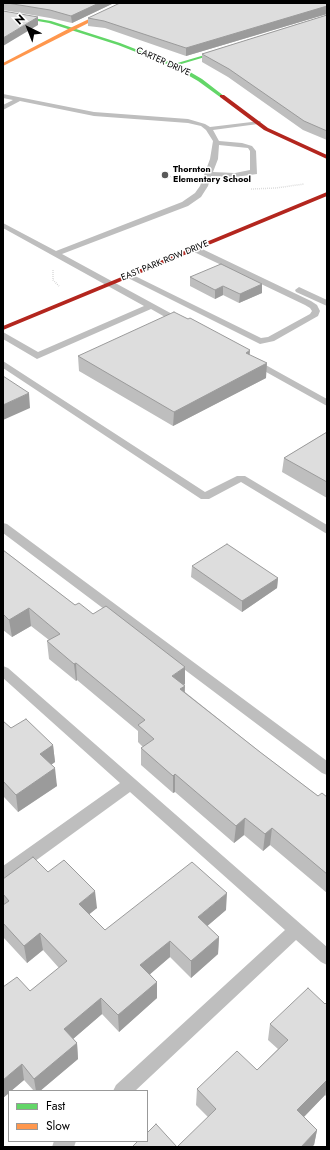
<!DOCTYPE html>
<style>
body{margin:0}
#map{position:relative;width:330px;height:1150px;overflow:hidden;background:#fff;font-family:Jost,sans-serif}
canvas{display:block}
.frame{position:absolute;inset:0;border:4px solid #000;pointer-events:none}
.legend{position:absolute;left:8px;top:1090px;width:140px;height:52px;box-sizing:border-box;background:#fff;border:1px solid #999;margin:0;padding:5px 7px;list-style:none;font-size:12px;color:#000}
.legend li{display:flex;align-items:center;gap:8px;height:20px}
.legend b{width:20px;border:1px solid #999}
.north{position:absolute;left:8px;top:8px;width:40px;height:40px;-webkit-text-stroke:3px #fff;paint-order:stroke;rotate:317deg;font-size:11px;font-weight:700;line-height:16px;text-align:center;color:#000}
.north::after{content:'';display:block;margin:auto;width:14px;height:18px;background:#000;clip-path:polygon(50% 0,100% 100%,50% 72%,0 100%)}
</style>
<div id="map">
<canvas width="330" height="1150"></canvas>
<div class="frame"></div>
<ul class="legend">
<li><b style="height:5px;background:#63d668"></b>Fast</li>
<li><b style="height:5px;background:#ff974d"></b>Slow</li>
</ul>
<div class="north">N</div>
</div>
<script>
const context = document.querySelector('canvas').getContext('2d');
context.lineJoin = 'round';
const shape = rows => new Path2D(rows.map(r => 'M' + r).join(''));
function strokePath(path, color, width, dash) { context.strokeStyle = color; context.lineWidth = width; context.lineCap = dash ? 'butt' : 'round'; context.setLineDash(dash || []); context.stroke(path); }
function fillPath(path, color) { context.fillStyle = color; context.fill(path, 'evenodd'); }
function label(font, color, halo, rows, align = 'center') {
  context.font = font + ' Jost,sans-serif'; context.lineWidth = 3; context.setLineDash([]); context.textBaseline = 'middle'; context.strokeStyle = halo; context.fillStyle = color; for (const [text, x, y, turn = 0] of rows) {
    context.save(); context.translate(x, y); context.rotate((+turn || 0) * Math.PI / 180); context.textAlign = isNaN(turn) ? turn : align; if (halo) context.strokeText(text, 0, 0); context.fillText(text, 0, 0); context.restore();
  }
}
const path = shape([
 [168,176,189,181],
 [251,189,276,188,304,184],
 [53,270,53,280,59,286]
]);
const lane = shape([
 [3,94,94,112,188,119,205,124,210,127,260,121,261,122,258,124,213,130,219,141,242,143,252,146,256,151,257,174,235,177,211,176,208,186,201,197,188,206,62,254,185,321,186,323,185,325,179,325,151,309,37,359,3,339,3,332,38,352,144,306,3,228,3,223,56,251,182,202,195,193,200,186,210,159,213,141,206,130,201,126,188,123,94,116,20,101,3,110,3,105,13,100,3,98,3,94],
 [219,145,248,148,250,151,250,170,235,173,213,172,218,159,219,145],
 [192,247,198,247,311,301,317,305,320,311,318,316,274,341,260,344,124,276,128,273,131,274,261,338,268,337,310,314,312,311,310,308,305,305,192,251,192,247],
 [299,287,327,300,327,306,296,292,295,290,299,287],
 [253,358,327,399,327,406,250,363,248,361,250,359,253,358],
 [3,361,205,492,237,476,245,476,327,525,327,534,241,482,209,499,201,499,3,368,3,361],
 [3,523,7,524,327,761,327,775,322,773,3,533,3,523],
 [3,666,8,668,327,947,327,965,321,962,296,940,135,1091,113,1091,116,1085,285,930,130,792,9,880,3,882,3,866,120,783,3,678,3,666],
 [54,1141,76,1141,74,1147,52,1147,54,1141]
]);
const fast = shape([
 [3,13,51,21,120,43,174,64,232,47,232,49,178,65,202,79,224,96,220,97,198,81,172,66,118,45,49,23,3,15,3,13]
]);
const slow = shape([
 [123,3,128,3,3,66,3,63,70,28,123,3]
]);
const jam = shape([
 [220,95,224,95,268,128,327,155,327,159,264,130,220,97,220,95],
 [327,192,327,196,3,330,3,326,327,192]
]);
const wall = shape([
 [3,3,114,3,72,23,50,18,3,10],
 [327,3,327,14,186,56,105,28,88,26,88,18],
 [327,15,327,140,303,130,228,77,202,62,202,54],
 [190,277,262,284,262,293,239,303,223,295,215,299,190,286],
 [249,354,266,378,173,426,79,371,78,356],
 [327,432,327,498,282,472,284,458],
 [3,550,75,605,185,684,184,685,185,692,260,752,318,796,327,797,327,893,270,845,263,851,244,835,234,843,175,792,173,793,141,765,141,748,143,747,138,742,138,731,77,680,76,681,49,659,47,641,49,640,31,626,12,637,3,630],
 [192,566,278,578,277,588,242,612,191,577],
 [3,721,11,728,53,745,55,762,51,765,57,786,18,812,4,797,3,797],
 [48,872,97,908,89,914,105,930,226,910,207,926,219,937,218,954,191,978,170,957,150,974,157,982,157,998,119,1032,102,1014,73,1039,77,1043,78,1059,40,1091,34,1091,24,1080,11,1091,9,1091,9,1093,3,1098,30,991,59,968,43,950,27,963,3,937,3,879],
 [327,1002,327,1097,325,1095,304,1117,317,1130,314,1145,208,1117,196,1105,197,1089,257,1070,278,1049,268,1040,270,1024,325,1004]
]);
const shadedWall = shape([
 [99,3,114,3,72,23,71,16],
 [327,6,327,14,186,56,186,48],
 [38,17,38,25,3,46,3,38],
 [262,284,262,293,239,303,240,294],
 [223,286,223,295,215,299,215,290],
 [250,350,249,365,246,353],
 [267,363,266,378,173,426,174,412],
 [29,393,30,408,3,420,3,405],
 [278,578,277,588,242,612,242,601],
 [29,608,31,626,12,637,9,620],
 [76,663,77,680,76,681,74,664],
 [185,667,185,684,172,693,172,676],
 [185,686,184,703,180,689],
 [53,745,55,762,42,771,40,754],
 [55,768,57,786,18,812,16,795],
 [175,774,175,792,173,793,173,776],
 [245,818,244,835,234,843,236,826],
 [272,828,270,845,263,851,265,834],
 [95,891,97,908,81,921,79,904],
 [227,893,226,910,198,934,198,917],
 [40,933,43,950,27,963,24,946],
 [219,937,218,954,191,978,191,961],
 [170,941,170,957,141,982,140,965],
 [157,982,157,998,119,1032,118,1015],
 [101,998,102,1014,66,1045,64,1029],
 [77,1043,78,1059,40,1091,36,1091,34,1079],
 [22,1064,24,1080,11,1091,9,1091,9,1093,3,1098,3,1080],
 [327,1080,327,1084,325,1095,295,1126,297,1110],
 [317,1130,314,1145,312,1147,301,1147]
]);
const building = shape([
 [7,3,99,3,71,16,50,10,7,3],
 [120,3,327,3,327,6,186,48,104,21,88,18,120,3],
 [3,11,38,17,3,38,3,11],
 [327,15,327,131,304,121,229,69,202,54,327,15],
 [221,264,262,284,240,294,223,286,215,290,190,277,221,264],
 [174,312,188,319,190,318,250,350,246,353,267,363,174,412,78,356,174,312],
 [3,376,29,393,3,405,3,376],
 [327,432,327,482,284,458,327,432],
 [227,544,278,578,242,601,192,566,227,544],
 [3,550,75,605,79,603,93,614,106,606,185,667,172,676,185,686,180,689,260,752,318,796,322,793,327,797,327,874,272,828,265,834,245,818,236,826,175,774,173,776,141,748,154,739,138,725,145,720,76,663,74,664,47,641,60,634,29,608,9,620,3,614,3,550],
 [26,719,53,745,40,754,55,768,16,795,3,781,3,721,11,728,26,719],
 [33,857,48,872,64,860,95,891,79,904,105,930,192,862,227,893,198,917,219,937,191,961,170,941,140,965,157,982,118,1015,101,998,64,1029,77,1043,34,1079,22,1064,3,1080,3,987,17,977,30,991,67,961,40,933,24,946,3,923,3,905,9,901,3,894,3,879,33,857],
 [308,988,325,1004,327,1002,327,1080,297,1110,317,1130,301,1147,177,1147,216,1109,197,1089,237,1051,257,1070,288,1040,270,1024,308,988],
 [156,1124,177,1147,132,1147,138,1141,147,1141,147,1133,156,1124]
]);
const markers = [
 [165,175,4,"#595959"]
];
const farStreetnames = [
 ["CARTER DRIVE",163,62,24],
 ["EAST PARK ROW DRIVE",165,261,-22]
];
const farPoinames = [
 ["Thornton",173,170],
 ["Elementary School",173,180]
];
strokePath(path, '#b8b8b8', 1.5, [0.5, 1.5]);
fillPath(lane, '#bebebe');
fillPath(fast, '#63d668');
fillPath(slow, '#ff974d');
fillPath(jam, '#b3261e');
fillPath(wall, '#bebebe');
fillPath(shadedWall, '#9b9b9b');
fillPath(building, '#ddd');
strokePath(building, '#9b9b9b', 1);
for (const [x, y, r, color] of markers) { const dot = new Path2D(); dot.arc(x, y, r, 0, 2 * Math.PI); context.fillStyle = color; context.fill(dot); strokePath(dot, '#fff', 1.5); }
label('9px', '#000', '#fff', farStreetnames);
label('bold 9px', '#000', '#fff', farPoinames, 'left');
</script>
